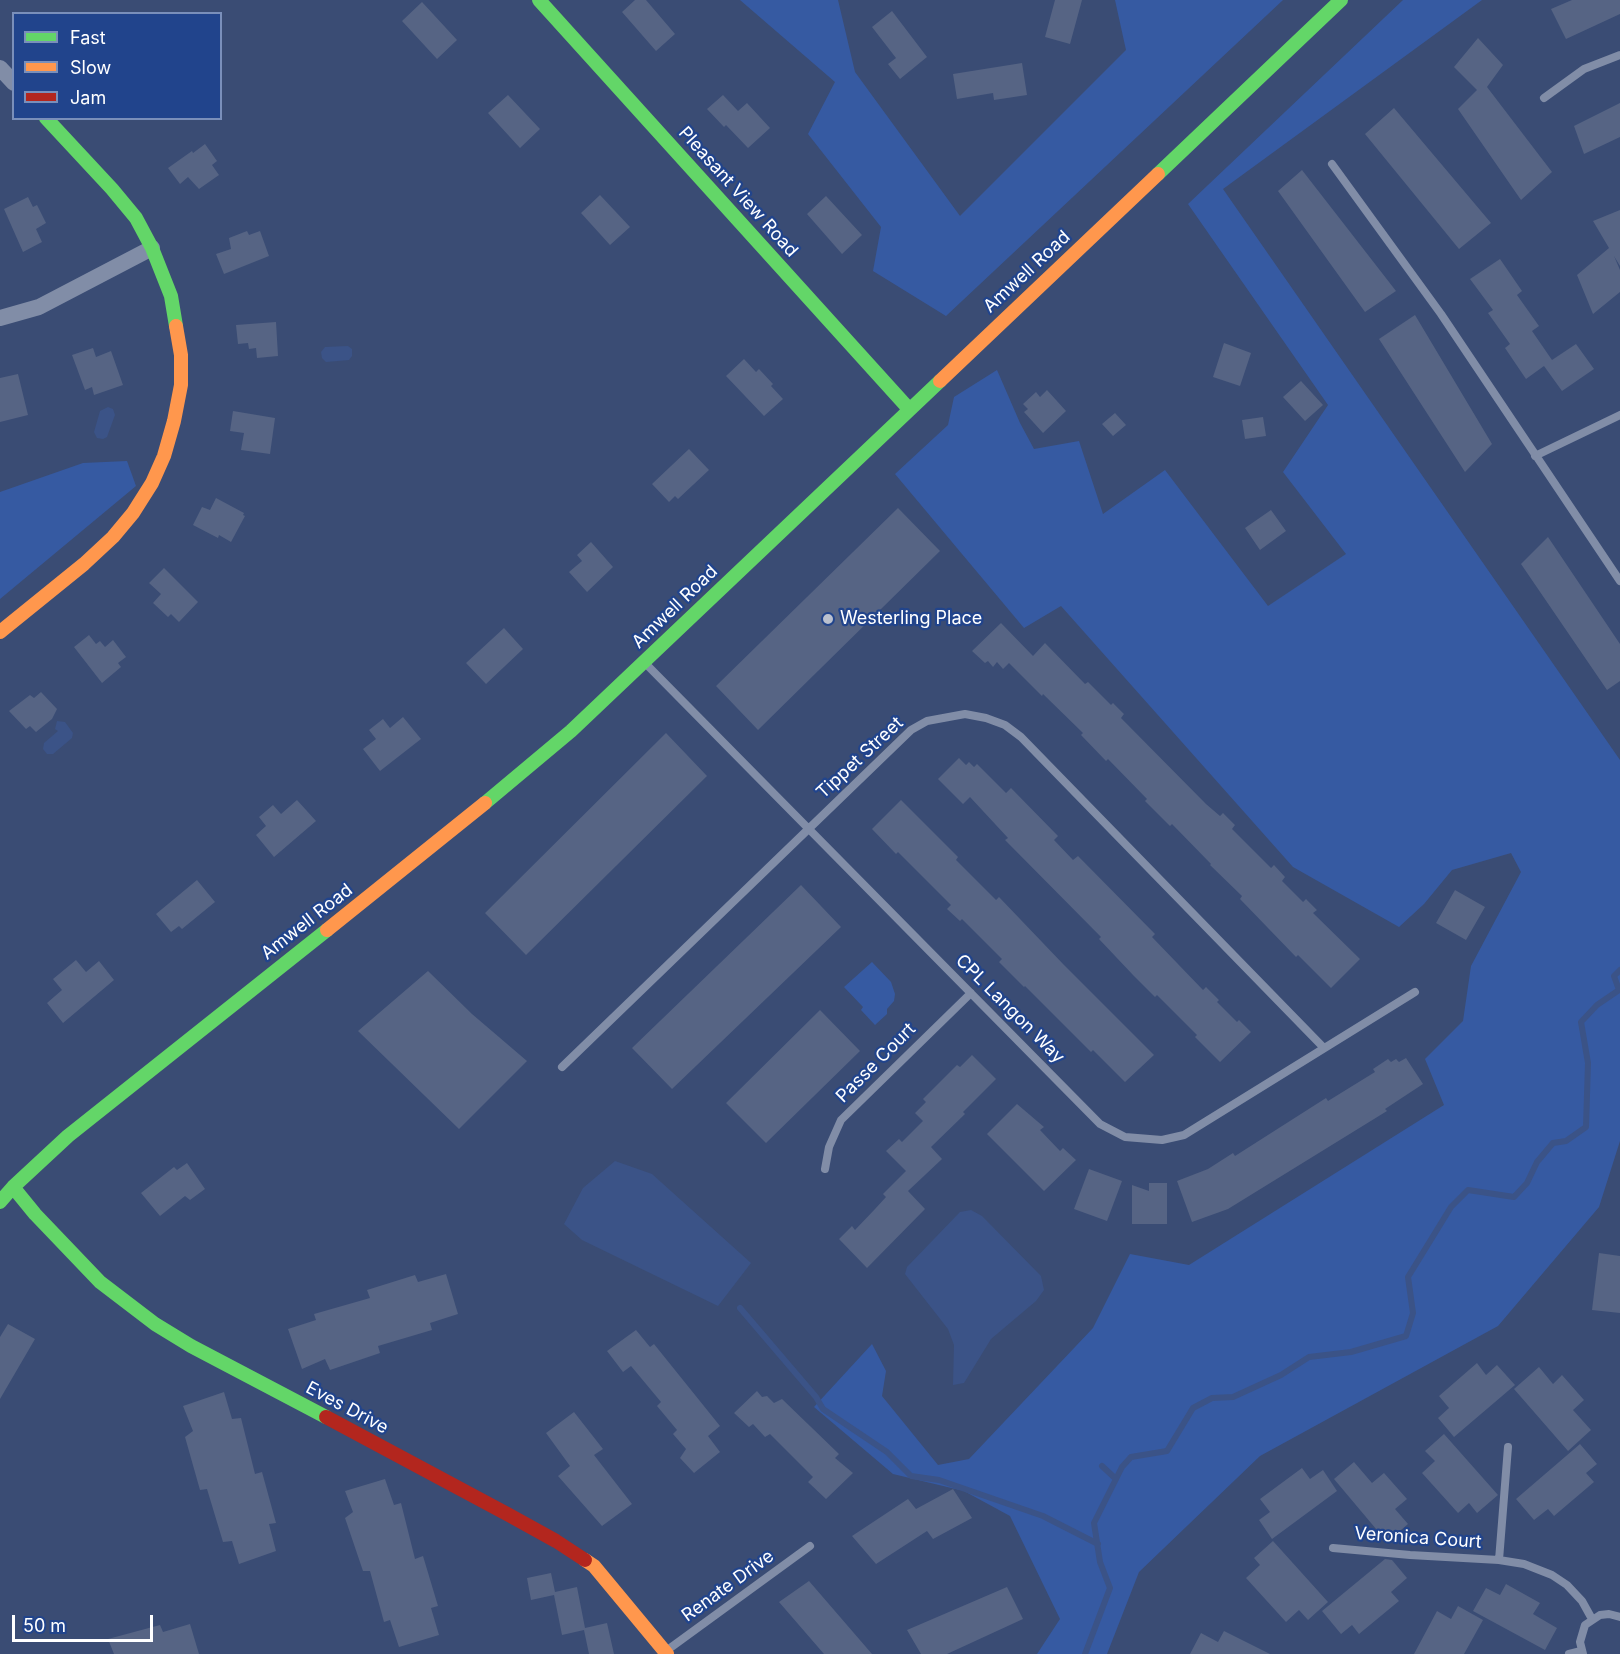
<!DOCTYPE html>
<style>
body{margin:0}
#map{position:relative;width:1620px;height:1654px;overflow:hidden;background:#3a4c74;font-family:Inter,sans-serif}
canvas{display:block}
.legend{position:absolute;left:12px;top:12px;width:210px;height:108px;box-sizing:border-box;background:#21448c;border:2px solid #7a8fba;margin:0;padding:8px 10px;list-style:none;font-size:18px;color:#fff}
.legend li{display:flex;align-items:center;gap:12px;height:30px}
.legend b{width:30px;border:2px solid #7a8fba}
.scale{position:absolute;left:12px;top:1615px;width:141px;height:27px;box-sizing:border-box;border:3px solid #fff;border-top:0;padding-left:8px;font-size:18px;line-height:21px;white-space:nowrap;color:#fff;-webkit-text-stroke:4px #21448c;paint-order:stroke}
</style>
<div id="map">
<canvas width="1620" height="1654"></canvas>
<ul class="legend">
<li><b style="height:8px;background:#63d668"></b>Fast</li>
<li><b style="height:8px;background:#ff974d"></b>Slow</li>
<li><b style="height:8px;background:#b3261e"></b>Jam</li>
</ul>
<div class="scale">50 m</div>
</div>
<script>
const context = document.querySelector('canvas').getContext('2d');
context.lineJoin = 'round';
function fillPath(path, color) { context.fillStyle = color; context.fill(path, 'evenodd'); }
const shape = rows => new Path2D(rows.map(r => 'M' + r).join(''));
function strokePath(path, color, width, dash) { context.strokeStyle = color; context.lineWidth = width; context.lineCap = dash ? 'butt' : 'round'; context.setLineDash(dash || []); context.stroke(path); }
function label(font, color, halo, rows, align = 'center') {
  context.font = font + ' Inter,sans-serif'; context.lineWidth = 4.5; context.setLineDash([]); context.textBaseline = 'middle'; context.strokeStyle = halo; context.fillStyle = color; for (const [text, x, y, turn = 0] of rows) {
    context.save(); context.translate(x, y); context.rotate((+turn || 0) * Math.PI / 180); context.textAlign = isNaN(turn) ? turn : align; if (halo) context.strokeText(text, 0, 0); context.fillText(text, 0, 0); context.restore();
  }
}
const green = shape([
 [740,0,838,0,855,72,960,216,1126,50,1115,0,1283,0,946,316,873,271,881,227,808,134,835,82],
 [1403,0,1482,0,1223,189,1620,760,1620,1141,1599,1207,1498,1326,1260,1456,1139,1572,1107,1654,1037,1654,1060,1619,1010,1516,964,1491,893,1474,814,1407,872,1344,886,1371,882,1396,938,1465,969,1459,1093,1328,1130,1254,1189,1265,1444,1105,1425,1059,1463,1021,1471,966,1521,872,1511,853,1452,870,1424,904,1399,927,1293,867,1061,606,1024,628,895,474,948,425,954,397,997,370,1020,423,1034,449,1079,441,1103,514,1165,470,1268,606,1346,554,1283,472,1328,405,1188,204],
 [127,461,136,486,0,599,0,492,83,463],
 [872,962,891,982,895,994,894,1001,887,1009,887,1014,875,1025,861,1010,863,1007,844,987]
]);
const water = shape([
 [348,346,352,349,352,356,349,360,326,362,322,358,321,352,325,347],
 [108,407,113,409,115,415,107,437,103,439,97,438,94,432,100,411],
 [57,721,65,722,73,733,72,738,53,754,47,754,43,749,44,743,58,731,55,729],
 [615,1161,652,1174,751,1263,718,1306,582,1240,564,1224,583,1188],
 [971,1210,982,1216,1041,1276,1044,1290,1036,1301,991,1339,964,1383,953,1385,954,1345,948,1329,905,1274,907,1267,960,1212]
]);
const stream = shape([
 [740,1308,816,1397,823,1409,887,1452,911,1476,939,1480,1043,1516,1098,1544],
 [1102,1466,1116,1479],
 [1085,1654,1110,1588,1100,1562,1094,1523,1122,1467,1131,1457,1167,1451,1193,1408,1212,1398,1233,1397,1281,1375,1309,1357,1351,1352,1406,1336,1413,1313,1408,1277,1451,1207,1468,1190,1514,1197,1527,1183,1537,1162,1553,1143,1566,1141,1586,1127,1588,1063,1581,1022,1597,1005,1619,990,1614,976,1620,970]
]);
const building = shape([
 [635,0,646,0,675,34,656,51,622,12],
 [1055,0,1082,0,1070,44,1045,37],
 [1572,0,1620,0,1620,14,1566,39,1551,9],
 [422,2,457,40,437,59,402,21],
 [892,11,927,57,900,79,888,64,896,58,872,27],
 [1478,38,1503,65,1487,87,1552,172,1521,200,1458,109,1477,90,1454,67],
 [1022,63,1027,95,994,100,993,93,957,99,953,74],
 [508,95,540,129,520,148,488,113],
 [723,95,738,111,747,103,770,128,748,148,726,125,724,127,707,109],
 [1620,103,1620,137,1584,154,1574,126],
 [1394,108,1491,223,1459,249,1365,134],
 [205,144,217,161,212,165,219,175,199,189,188,177,180,184,168,168,192,151,193,153],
 [1302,170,1396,291,1365,312,1278,191],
 [600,195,630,227,610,245,581,213],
 [826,196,862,235,842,254,807,214],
 [28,197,33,207,37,205,46,223,36,229,42,242,23,252,4,209],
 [1620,210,1620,266,1614,256,1620,270,1620,292,1593,314,1577,275,1609,248,1593,221],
 [247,231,249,235,260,231,269,256,224,274,216,254,231,249,229,238],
 [1500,259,1522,291,1517,295,1539,326,1532,331,1552,360,1576,344,1594,369,1562,391,1544,366,1526,379,1505,348,1510,344,1488,313,1493,310,1470,279],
 [1415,315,1492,444,1465,472,1379,339],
 [276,322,278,356,257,358,256,348,249,349,248,343,238,344,236,325],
 [1224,343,1251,353,1240,386,1213,377],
 [93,348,96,357,111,351,123,385,94,395,92,387,85,390,72,355],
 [744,359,756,372,759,369,773,384,771,386,783,399,764,416,726,376],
 [18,374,28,415,0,422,0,378],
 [1301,381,1323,405,1305,421,1283,397],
 [1047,390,1066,411,1043,433,1024,412,1028,409,1023,404,1036,392,1040,397],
 [233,411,275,418,270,454,241,450,244,433,230,431],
 [1115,413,1126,425,1113,436,1102,424],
 [1263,417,1266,436,1245,439,1242,420],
 [689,449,709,470,678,499,675,496,669,502,652,484],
 [216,498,244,513,243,515,245,516,231,542,219,535,218,538,193,525,202,507,210,510],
 [898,508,940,551,758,730,716,686],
 [1271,510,1286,531,1260,550,1245,528],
 [1548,537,1620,644,1620,681,1607,690,1521,564],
 [591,542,613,567,587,592,569,572,582,561,577,555],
 [164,568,198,602,179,622,171,614,168,617,153,603,161,594,149,583],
 [1001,623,1033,656,1045,643,1085,684,1088,682,1111,705,1113,703,1124,714,1121,718,1206,804,1220,816,1223,813,1235,825,1232,829,1271,868,1274,865,1285,877,1282,881,1303,902,1306,899,1317,910,1313,913,1360,959,1331,988,1298,955,1296,957,1240,899,1242,896,1210,865,1211,864,1172,824,1170,826,1145,801,1147,799,1108,759,1106,761,1081,735,1083,733,1043,694,1042,696,1009,663,1003,669,997,662,993,667,988,661,985,663,972,651],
 [504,628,523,649,486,684,466,663],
 [89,635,96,644,100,641,105,647,113,640,126,657,118,663,121,667,102,683,74,647],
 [41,692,57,709,52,719,36,732,30,726,26,729,9,711,30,695,34,698],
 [403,717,421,739,380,771,363,749,376,739,369,730,383,719,390,728],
 [666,733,707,776,526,955,485,913],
 [959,758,966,765,969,762,974,767,977,764,1006,793,1011,788,1058,836,1054,840,1073,860,1078,856,1155,934,1152,937,1203,990,1206,987,1219,1000,1217,1002,1237,1022,1239,1020,1251,1032,1220,1062,1195,1037,1197,1035,1157,995,1155,997,1133,975,1099,939,1101,937,1005,840,1008,838,970,797,963,804,938,779],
 [297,800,316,821,274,857,256,835,266,826,259,817,273,805,281,814],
 [901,800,958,857,956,860,996,900,999,897,1064,965,1154,1055,1125,1082,1093,1050,1091,1052,1025,986,1024,987,999,962,1002,959,962,919,960,921,947,909,951,905,898,852,896,854,872,829],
 [197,880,215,902,182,929,179,926,171,932,156,914],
 [801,885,841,927,672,1089,632,1048],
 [1455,890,1485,907,1466,940,1436,923],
 [76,960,86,972,99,961,114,980,63,1023,47,1003,62,990,53,979],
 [428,971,472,1014,527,1061,459,1129,358,1031],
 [820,1010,860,1051,766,1143,726,1103],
 [972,1055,996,1079,963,1112,965,1114,931,1147,942,1159,908,1191,925,1209,867,1268,839,1239,852,1226,855,1230,875,1209,886,1197,883,1194,906,1171,886,1151,899,1139,902,1142,923,1121,915,1113,926,1102,923,1099,957,1065,960,1067],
 [1406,1058,1423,1084,1385,1109,1387,1111,1228,1209,1192,1222,1177,1181,1208,1169,1233,1153,1235,1156,1326,1098,1328,1101,1375,1072,1373,1069,1388,1059,1391,1062,1396,1059,1399,1062],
 [1017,1104,1044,1127,1040,1130,1060,1151,1063,1148,1076,1160,1044,1191,987,1134],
 [187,1163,205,1189,190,1200,185,1196,160,1216,141,1193,174,1167,177,1170],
 [1089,1169,1122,1181,1107,1221,1074,1209],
 [1149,1183,1167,1183,1167,1224,1132,1224,1132,1185,1149,1191],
 [1599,1253,1620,1256,1620,1313,1592,1310],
 [446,1274,458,1314,430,1323,432,1330,378,1346,380,1353,330,1370,325,1359,302,1369,288,1329,316,1320,314,1314,370,1298,367,1290,415,1275,418,1282],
 [8,1324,35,1339,0,1399,0,1337],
 [636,1330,650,1347,654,1344,720,1426,708,1436,720,1452,694,1473,680,1458,686,1449,673,1434,677,1430,657,1406,661,1402,631,1366,623,1372,607,1351],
 [1477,1363,1486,1375,1497,1365,1515,1385,1454,1437,1438,1418,1449,1408,1439,1396],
 [1539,1367,1553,1384,1562,1375,1584,1400,1573,1410,1591,1430,1568,1451,1514,1389],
 [757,1391,762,1397,767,1396,774,1403,782,1399,839,1454,835,1458,853,1473,826,1499,808,1482,813,1477,770,1434,765,1437,753,1424,749,1427,734,1413],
 [224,1392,232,1419,241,1418,255,1474,262,1472,276,1523,269,1524,276,1551,239,1564,232,1541,223,1542,207,1489,200,1490,185,1437,193,1431,183,1406],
 [574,1412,603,1449,594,1455,632,1504,602,1526,558,1476,570,1466,546,1433],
 [1444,1434,1498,1495,1477,1513,1469,1503,1458,1513,1422,1473,1435,1461,1425,1451],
 [1580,1444,1597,1464,1586,1473,1594,1482,1554,1516,1548,1509,1534,1520,1516,1499],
 [1354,1462,1372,1483,1384,1473,1407,1499,1395,1509,1408,1524,1387,1542,1334,1479],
 [1302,1468,1310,1479,1323,1470,1337,1491,1272,1539,1259,1520,1270,1512,1260,1499],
 [385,1479,394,1505,401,1503,415,1559,423,1556,438,1606,431,1608,439,1635,399,1647,390,1620,384,1622,370,1571,363,1571,345,1518,353,1512,345,1491],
 [953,1489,972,1518,933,1539,927,1531,876,1564,852,1536,908,1499,916,1509],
 [1273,1541,1328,1602,1308,1620,1299,1610,1286,1622,1246,1578,1260,1565,1254,1558],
 [1385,1559,1392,1560,1407,1578,1391,1592,1399,1601,1359,1634,1352,1625,1341,1634,1322,1611],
 [551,1573,555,1592,577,1587,585,1628,607,1623,614,1654,589,1654,584,1630,562,1635,554,1595,531,1600,527,1578],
 [809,1581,872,1654,824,1654,779,1602],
 [1506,1584,1540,1603,1533,1614,1557,1628,1545,1650,1473,1611,1486,1588,1500,1595],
 [1007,1587,1023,1619,947,1654,921,1654,907,1630],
 [1458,1606,1483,1620,1464,1654,1414,1654,1437,1611,1451,1619],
 [190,1624,199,1654,114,1654,108,1639,160,1625,163,1632],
 [1224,1631,1270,1654,1190,1654,1201,1633,1218,1642]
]);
const lane = shape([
 [1544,98,1584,69,1620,55],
 [1332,164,1441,314,1620,581],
 [1535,456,1620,415],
 [646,664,1100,1124,1125,1137,1162,1140,1184,1135,1415,992],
 [562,1067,911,730,927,721,965,714,986,718,1005,725,1021,737,1323,1047],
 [825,1169,829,1147,841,1120,971,993],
 [1333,1548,1410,1555,1499,1560,1524,1564,1552,1575,1567,1585,1582,1601,1592,1619],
 [1499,1560,1508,1447],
 [666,1651,810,1546],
 [1569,1654,1581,1651],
 [1583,1654,1580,1642,1585,1625,1600,1615,1609,1614,1620,1617]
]);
const street = shape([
 [0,68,14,83],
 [0,318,39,307,152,248]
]);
const fast = shape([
 [539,0,909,409],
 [46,118,112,189,136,218,152,248,171,296,176,326],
 [1158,174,1341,0],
 [485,803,571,731,940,381],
 [13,1187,35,1214,100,1282,155,1324,191,1346,326,1417],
 [0,1202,13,1187,68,1136,327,930]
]);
const slow = shape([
 [940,381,1158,174],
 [0,632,84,564,113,537,133,513,152,483,164,456,174,421,181,385,181,355,176,326],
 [327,930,485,803],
 [585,1560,594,1566,667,1654]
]);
const jam = shape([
 [326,1417,509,1515,556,1541,585,1560]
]);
const markers = [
 [828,619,6,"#bac0ce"]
];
const streetNames = [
 ["Pleasant View Road",738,192,48],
 ["Amwell Road",1027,272,-43],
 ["Amwell Road",675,607,-44],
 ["Tippet Street",860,758,-43],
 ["Amwell Road",307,922,-38],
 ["CPL Langon Way",1010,1009,45],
 ["Passe Court",876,1063,-45],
 ["Eves Drive",347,1408,28],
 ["Veronica Court",1418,1538,4],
 ["Renate Drive",728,1586,-36]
];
const poiNames = [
 ["Westerling Place",840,619]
];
fillPath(green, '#365aa2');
fillPath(water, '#3b5387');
strokePath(stream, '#3b5387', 6);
fillPath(building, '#566484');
strokePath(lane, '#818da7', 8);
strokePath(street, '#818da7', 16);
strokePath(fast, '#63d668', 14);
strokePath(slow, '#ff974d', 14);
strokePath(jam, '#b3261e', 14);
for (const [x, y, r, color] of markers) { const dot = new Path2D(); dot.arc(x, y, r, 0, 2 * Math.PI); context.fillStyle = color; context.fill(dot); strokePath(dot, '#21448c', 2); }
label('18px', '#fff', '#21448c', streetNames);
label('18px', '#fff', '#21448c', poiNames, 'left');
</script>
